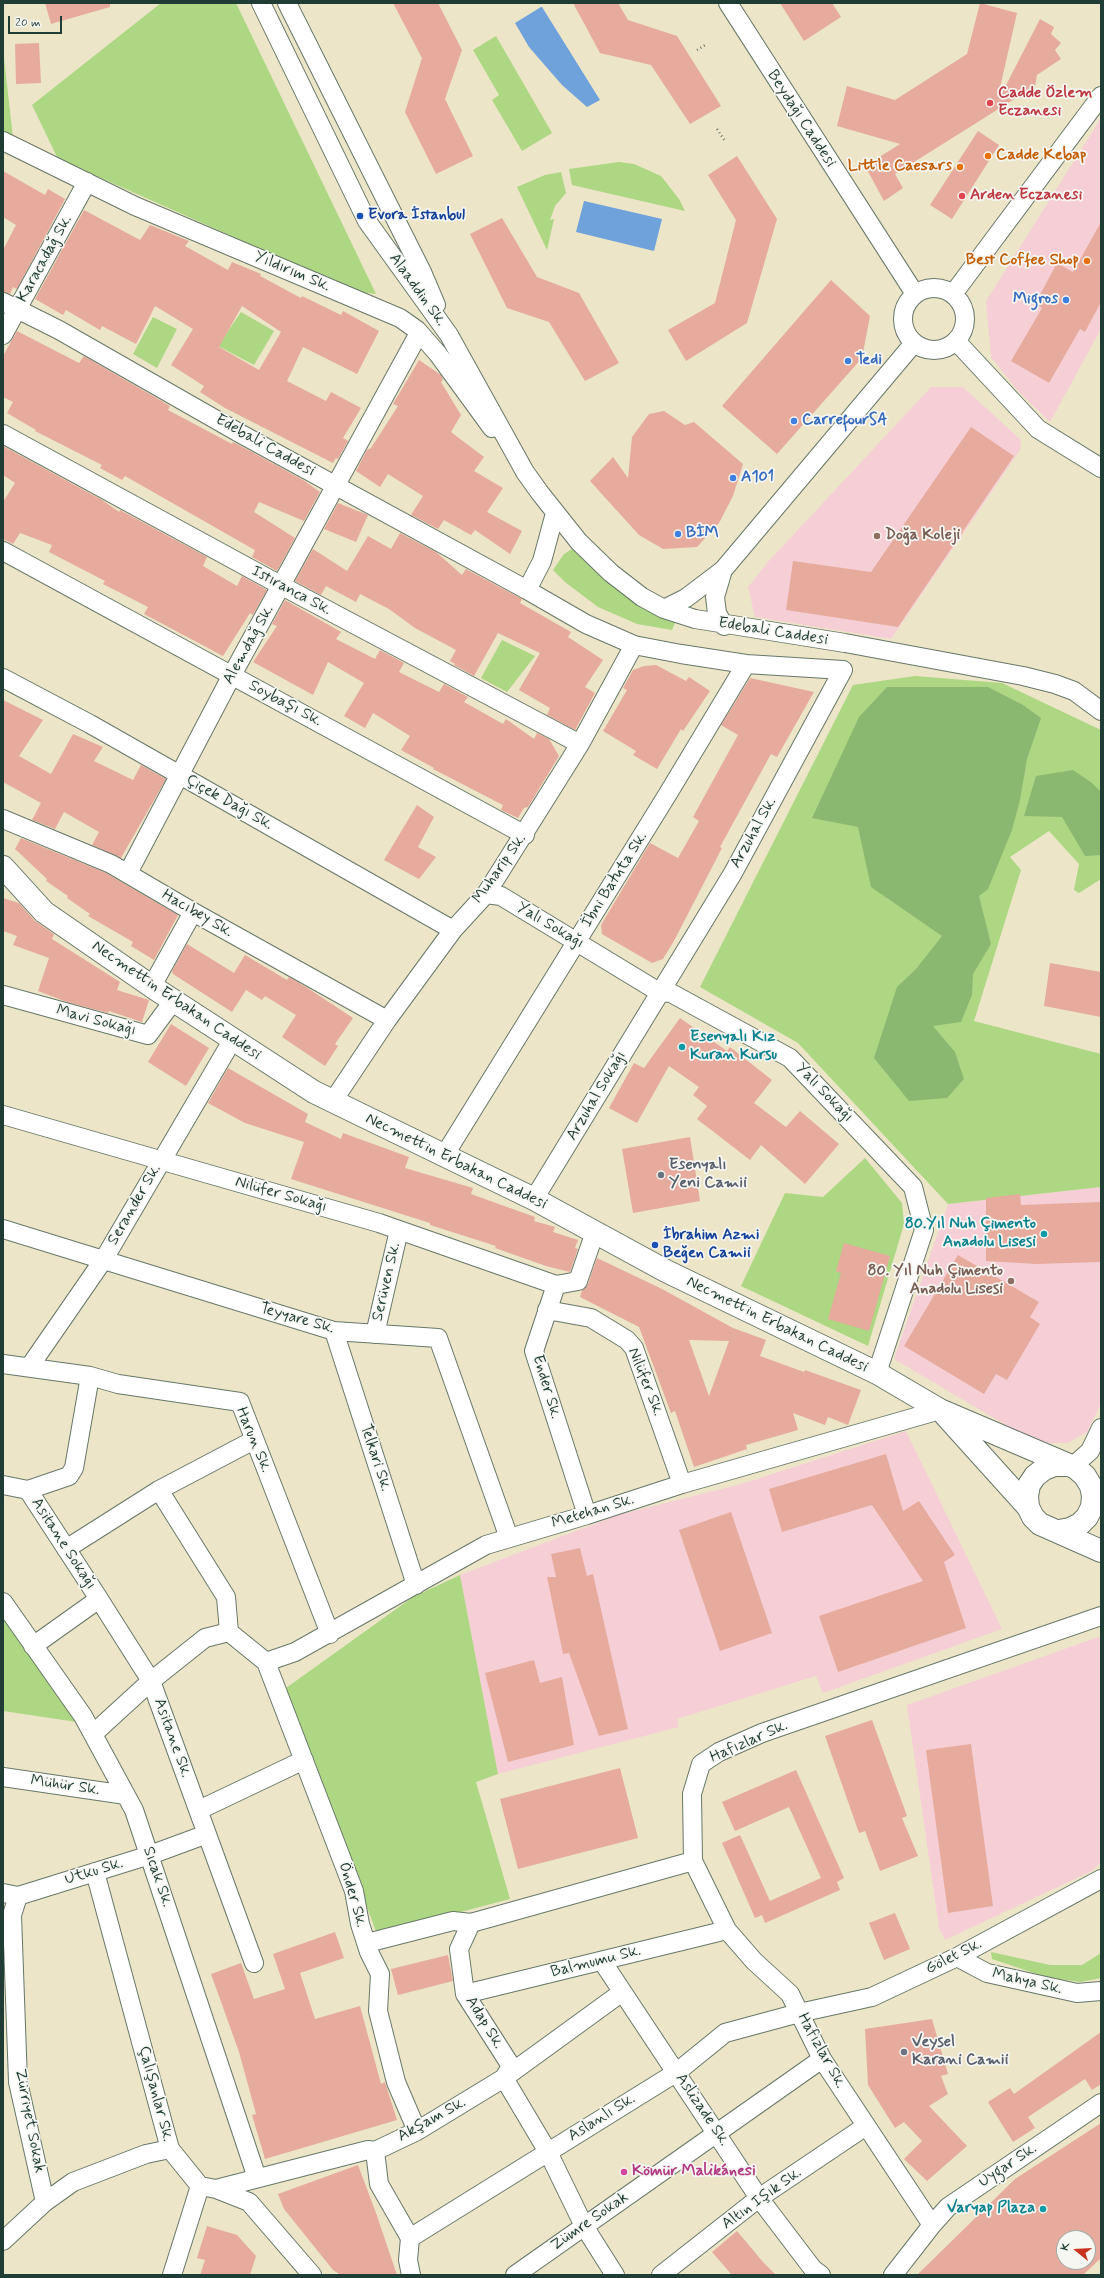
<!DOCTYPE html>
<meta charset="utf-8">
<style>
body{margin:0}
#map{position:relative;width:1104px;height:2278px;overflow:hidden;background:#ece5c8;font-family:Mynerve,sans-serif}
canvas{display:block}
.frame{position:absolute;inset:0;border:4px solid #1f3d34;pointer-events:none}
.north{position:absolute;left:1056px;top:2230px;width:40px;height:40px;box-sizing:border-box;background:#f6f6f2;border:1px solid #a0aca6;border-radius:50%;rotate:288deg;font-size:11px;font-weight:700;line-height:16px;text-align:center;color:#1f3d34}
.north::after{content:'';display:block;margin:auto;width:14px;height:18px;background:#c8321e;clip-path:polygon(50% 0,100% 100%,50% 72%,0 100%)}
.scale{position:absolute;left:8px;top:16px;width:54px;height:18px;box-sizing:border-box;border:2px solid #1f3d34;border-top:0;padding-left:5px;font-size:12px;line-height:14px;white-space:nowrap;color:#1f3d34;-webkit-text-stroke:3px #f6f6f2;paint-order:stroke}
</style>
<div id="map">
<canvas width="1104" height="2278"></canvas>
<div class="frame"></div>
<div class="north">K</div>
<div class="scale">20 m</div>
</div>
<script>
const context = document.querySelector('canvas').getContext('2d');
context.lineJoin = 'round';
function fillPath(path, color) { context.fillStyle = color; context.fill(path, 'evenodd'); }
const shape = rows => new Path2D(rows.map(r => 'M' + r).join(''));
function strokePath(path, color, width, dash) { context.strokeStyle = color; context.lineWidth = width; context.lineCap = dash ? 'butt' : 'round'; context.setLineDash(dash || []); context.stroke(path); }
function label(font, color, halo, rows, align = 'center') {
  context.font = font + ' Mynerve,sans-serif'; context.lineWidth = 3.5; context.setLineDash([]); context.textBaseline = 'middle'; context.strokeStyle = halo; context.fillStyle = color; for (const [text, x, y, turn = 0] of rows) {
    context.save(); context.translate(x, y); context.rotate((+turn || 0) * Math.PI / 180); context.textAlign = isNaN(turn) ? turn : align; if (halo) context.strokeText(text, 0, 0); context.fillText(text, 0, 0); context.restore();
  }
}
const built = shape([
 [1101,118,1101,329,1050,422,1018,391,991,357,986,301],
 [931,387,963,387,1021,440,1020,450,891,639,755,617,748,587,767,563],
 [1101,1187,1101,1403,1087,1432,1068,1443,1036,1443,894,1359,948,1204],
 [906,1431,1002,1629,823,1693,816,1676,677,1719,679,1727,498,1774,460,1575,618,1515,741,1484],
 [1101,1636,1101,1862,1092,1871,945,1940,939,1928,907,1705]
]);
const green = shape([
 [161,3,236,3,376,294,358,292,58,159,32,105],
 [496,36,552,133,522,151,492,100,499,95,473,50],
 [3,49,13,138,3,133],
 [619,162,634,164,661,176,679,199,685,211,572,185,569,169],
 [561,172,566,193,555,206,550,220,554,219,547,250,517,187,545,175],
 [241,312,274,331,254,365,218,346],
 [153,317,177,329,157,368,133,354],
 [572,549,608,583,641,607,675,623,672,630,637,624,598,607,565,582,553,570,564,554],
 [502,640,535,656,507,692,481,678],
 [915,676,1002,683,1101,730,1101,879,1079,893,1074,890,1079,864,1049,831,1010,857,1021,870,974,1021,1101,1054,1101,1187,948,1204,798,1043,700,987,853,685],
 [865,1158,902,1203,904,1224,868,1346,741,1286,785,1193,823,1197],
 [460,1575,498,1774,476,1782,510,1899,377,1934,286,1688,413,1597],
 [3,1618,77,1722,3,1711],
 [991,1952,1050,1965,1082,1965,1101,1953,1101,1978,1080,1982,1046,1977,992,1959]
]);
const forest = shape([
 [887,687,988,687,1023,705,1041,718,1027,759,1020,800,1012,830,988,889,979,896,991,944,973,974,972,995,961,1022,933,1026,955,1052,964,1079,947,1098,909,1101,874,1058,897,987,916,969,942,936,871,887,858,827,812,818,859,717],
 [1073,770,1092,783,1101,792,1101,855,1085,856,1062,817,1024,816,1036,776]
]);
const water = shape([
 [541,7,542,7,600,100,587,107,562,85,529,47,515,23],
 [584,201,662,219,654,251,576,232]
]);
const building = shape([
 [45,3,110,3,110,7,51,24],
 [393,3,438,3,462,50,445,99,473,156,436,174,405,112,422,58],
 [573,3,618,3,628,20,677,36,721,106,690,124,651,65,600,53],
 [780,3,832,3,841,17,804,41],
 [980,3,1017,13,999,92,1002,93,1040,19,1054,27,1051,34,1061,43,1055,50,1061,59,1037,75,1033,98,1016,98,895,174,903,188,884,201,865,166,900,144,837,126,847,86,895,100,967,54],
 [39,43,41,83,16,84,15,44],
 [978,131,999,145,952,219,930,205],
 [737,156,777,219,747,323,686,361,668,330,715,303,736,220,708,175],
 [3,171,45,195,48,189,65,199,17,289,13,287,10,294,3,292,3,250,16,225,3,217],
 [84,210,140,240,150,225,189,241,185,246,228,270,232,262,261,274,260,276,301,298,302,296,341,315,343,311,379,331,357,374,303,347,287,381,326,401,331,392,361,408,343,438,348,441,338,459,336,458,333,463,225,408,200,392,204,386,171,365,193,329,155,306,136,344,102,326,100,330,66,310,63,315,35,299],
 [242,306,281,332,259,370,219,347],
 [502,218,537,277,579,293,619,363,585,381,549,322,507,308,470,234],
 [1101,222,1101,302,1085,332,1080,329,1049,383,1011,361,1042,308,1035,304,1057,263,1073,272],
 [831,280,870,316,862,358,777,454,722,406],
 [17,331,79,363,84,356,170,406,168,410,232,444,233,442,252,452,303,480,320,492,304,521,259,502,254,512,295,538,277,571,252,557,255,550,253,549,125,476,122,480,100,468,102,465,35,431,36,430,7,413,13,402,3,397,3,356],
 [419,360,441,375,443,379,441,382,461,415,451,432,484,457,474,471,503,488,487,512,522,531,510,554,475,530,471,535,444,520,438,529,411,515,423,496,388,474,380,487,356,471,367,450,371,448,398,406,393,404],
 [664,411,685,425,694,422,743,464,733,496,719,523,697,547,663,549,639,535,590,481,613,457,628,478,632,437,649,414],
 [971,427,1014,456,898,627,786,610,793,561,871,572],
 [3,446,102,500,119,512,120,510,207,557,203,566,237,586,242,576,267,590,253,615,250,613,223,656,144,614,148,607,103,584,105,581,49,552,52,545,20,533,13,544,3,539,3,502,15,483,3,475],
 [338,503,368,515,356,542,324,529],
 [400,533,436,552,462,575,466,569,522,599,520,603,571,632,568,637,603,660,585,687,595,693,575,730,547,715,550,708,519,690,540,653,498,633,474,676,454,665,455,664,450,661,456,650,415,628,389,609,360,594,356,602,326,586,321,595,295,581,313,549,347,571,368,536,391,549],
 [285,600,341,632,336,639,375,659,380,650,404,663,399,672,439,692,444,684,468,697,464,702,503,724,506,719,534,739,537,733,549,739,559,756,528,807,524,808,518,818,501,810,503,805,433,769,434,768,401,750,410,736,373,713,365,728,344,716,364,683,328,662,313,695,253,662,277,626,272,624],
 [656,665,686,681,689,677,710,691,683,731,681,729,657,769,633,755,636,751,603,731,627,690,623,688,633,670,644,666],
 [750,678,814,692,777,757,771,754,720,847,722,848,675,939,663,959,652,963,602,934,601,925,650,843,678,858,699,821,693,817,738,735,721,725],
 [3,700,43,720,19,756,51,774,73,734,103,747,94,761,133,780,141,765,166,779,121,858,92,845,99,832,64,812,55,829,32,820,41,803,3,782],
 [417,805,434,817,418,847,436,857,419,879,384,860],
 [21,838,106,873,178,915,154,960,131,946,133,942,88,916,90,914,67,898,68,896,46,881,47,879,15,849],
 [3,898,19,903,35,921,54,934,52,939,120,982,117,990,149,1000,142,1022,109,1011,108,1013,67,1002,38,991,49,958,13,945,17,936,3,931],
 [187,944,234,973,245,955,287,980,289,977,306,987,353,1018,335,1044,338,1046,325,1066,282,1037,296,1015,265,996,262,1000,246,990,232,1012,173,974,172,971],
 [1050,963,1101,972,1101,1017,1044,1006],
 [680,1018,727,1051,730,1047,772,1080,754,1103,786,1127,800,1111,839,1144,805,1184,761,1145,750,1160,697,1119,707,1106,693,1095,699,1087,669,1066,637,1123,609,1108,634,1063,644,1068],
 [171,1024,209,1048,186,1086,148,1062],
 [228,1068,308,1114,305,1122,341,1139,343,1133,409,1157,405,1168,473,1188,471,1194,535,1217,534,1221,555,1227,553,1232,578,1240,575,1248,578,1249,570,1272,546,1266,495,1248,496,1246,430,1225,430,1223,291,1179,304,1142,245,1123,208,1103],
 [690,1137,700,1201,633,1213,622,1149],
 [1020,1194,1021,1205,1101,1202,1101,1262,1036,1264,986,1261,986,1198],
 [844,1243,890,1256,869,1331,828,1319,841,1273,836,1271],
 [958,1255,1039,1302,1030,1317,1040,1324,1007,1380,996,1374,984,1394,904,1346],
 [597,1258,662,1289,733,1328,766,1340,760,1356,804,1372,805,1370,861,1390,848,1425,828,1417,825,1425,793,1413,798,1430,746,1445,747,1449,694,1467,675,1411,671,1413,639,1327,580,1297,582,1290,588,1284],
 [689,1340,729,1341,709,1396],
 [886,1454,903,1511,919,1501,955,1555,944,1562,966,1628,838,1672,819,1616,923,1581,872,1505,782,1532,769,1489],
 [731,1512,772,1633,720,1651,679,1530],
 [580,1548,587,1576,593,1574,628,1729,599,1736,569,1653,563,1654,547,1577,556,1577,551,1554],
 [534,1660,540,1683,562,1677,574,1745,508,1762,485,1673],
 [872,1720,907,1816,902,1818,918,1856,880,1871,865,1831,859,1833,825,1736],
 [971,1744,993,1906,948,1913,926,1750],
 [620,1768,638,1838,518,1869,500,1799],
 [796,1770,844,1878,837,1882,840,1890,765,1923,762,1915,755,1918,722,1843,740,1835,770,1901,821,1878,789,1807,735,1831,722,1802],
 [895,1913,910,1949,884,1960,869,1923],
 [335,1932,344,1958,300,1973,315,2019,360,2006,381,2084,385,2082,397,2120,265,2159,252,2115,256,2114,239,2052,211,1974,241,1963,254,1999,285,1989,273,1954],
 [448,1955,453,1981,398,1995,391,1969],
 [932,2019,948,2074,941,2076,948,2094,929,2106,967,2146,927,2181,904,2159,922,2141,904,2122,895,2128,868,2085,865,2029],
 [1101,2032,1101,2084,1092,2090,1085,2079,1028,2117,1035,2128,1013,2142,988,2102,1010,2088,1014,2094],
 [1101,2123,1101,2258,1083,2275,917,2275,1015,2179],
 [1064,2238,1088,2238,1088,2262,1064,2262],
 [358,2165,376,2213,397,2275,341,2275,333,2270,284,2209,278,2194],
 [207,2226,237,2235,256,2256,250,2275,200,2275,205,2260,197,2258],
 [737,2231,763,2262,776,2275,732,2275,712,2252]
]);
const path = shape([
 [697,50,707,44],
 [717,129,725,141]
]);
const minor = shape([
 [261,3,367,221,449,335,525,472,540,493,579,542,611,573,642,597,664,609,695,619,845,643,1023,676,1055,684,1074,691,1101,711],
 [287,3,422,272,436,305],
 [728,3,915,294],
 [3,141,135,206,400,318,417,330,438,354,492,428],
 '903 319a31 31 0 1 1 62 0a31 31 0 1 1-62 0Z',
 [953,294,1101,96],
 [3,302,59,330,241,434,527,590],
 [3,335,87,182],
 [956,341,1038,429,1101,468],
 [3,434,282,586,580,744],
 [3,551,525,835],
 [723,570,715,597,717,613,724,626],
 [664,609,686,598,723,570,914,343],
 [3,678,90,724,453,930],
 [3,819,111,864,193,912,387,1020],
 [128,873,232,675,419,333],
 [486,894,501,896,659,992,671,993,790,1058,913,1187,924,1230,877,1373],
 [152,986,193,912],
 [3,995,148,1035,174,1000],
 [333,1101,387,1020,453,930,486,894,580,744,634,645],
 [3,1115,379,1223,556,1285],
 [444,1156,669,792,746,664],
 [534,1199,733,873,843,670,746,664,681,654,634,645,586,624,527,590,542,561,555,513],
 [3,1229,334,1331,438,1338,509,1538],
 [547,1310,591,1318,627,1340,634,1348,682,1484],
 [334,1331,416,1585],
 [375,1334,399,1230],
 [3,1364,90,1376,118,1384,240,1402,330,1634],
 [30,1366,104,1259,233,1039],
 [1072,1467,1090,1451,1101,1428],
 [3,1485,28,1490,99,1599],
 [28,1490,69,1476,74,1468,90,1376],
 [587,1515,534,1351,556,1285,578,1281,595,1232],
 [66,1549,159,1490],
 [3,1602,83,1716,134,1810,257,2178],
 [229,1632,226,1597,159,1490,254,1440],
 [33,1646,99,1599,151,1681,254,1963],
 [266,1662,295,1652,486,1545,587,1515,682,1484,940,1410],
 [93,1734,151,1681,205,1638,229,1632,266,1662,354,1891,360,1924,369,1952,380,1974,378,2011,396,2082,417,2131],
 [3,1777,126,1795],
 [199,1810,304,1760],
 [95,1872,170,2149,200,2186,216,2189,249,2202,312,2275],
 [3,1893,18,1896,150,1855,207,1834],
 [18,1896,12,1915,18,2082,45,2202],
 [367,1943,453,1921,471,1923],
 [957,1957,987,1973,1077,1993,1101,1991],
 [602,1961,759,2198,813,2269,821,2275],
 [465,1994,727,1930],
 [375,2151,379,2184,410,2238],
 [216,2189,368,2150,375,2151,417,2131,504,2078,621,1993],
 [932,2225,822,2059,790,1994,754,1961,727,1930,693,1861,692,1794,701,1764,719,1752,762,1733,1101,1616],
 [410,2238,677,2072,725,2033,799,2013,872,1997,957,1957,1101,1879],
 [410,2238,408,2260,411,2275],
 [3,2241,45,2202,73,2182,146,2154,170,2149],
 [172,2275,200,2186],
 [515,2275,822,2059],
 [615,2275,584,2226,548,2152,504,2078,511,2066,465,1994,459,1949,471,1923,693,1861],
 [661,2275,759,2198,866,2126],
 [893,2275,932,2225,948,2207,1101,2103]
]);
const major = shape([
 [3,867,44,912,154,988,314,1092,534,1199,666,1271,877,1373,940,1410,1076,1468,1085,1476,1091,1486,1093,1496,1092,1507,1087,1517,1080,1524,1070,1529,1059,1531],
 [945,1415,1028,1507,1033,1517,1040,1524,1101,1551],
 [1028,1507,1027,1496,1029,1485,1035,1476,1044,1469,1054,1465,1066,1465]
]);
const markers = [
 [990,103,4,"#e0444e"],
 [988,156,4,"#e8710a"],
 [960,167,4,"#e8710a"],
 [962,196,4,"#e0444e"],
 [360,216,4,"#1a4fb4"],
 [1087,261,4,"#e8710a"],
 [1066,300,4,"#3f7fe0"],
 [848,361,4,"#3f7fe0"],
 [794,421,4,"#3f7fe0"],
 [733,478,4,"#3f7fe0"],
 [678,534,4,"#3f7fe0"],
 [877,536,4,"#8d6e63"],
 [682,1047,4,"#0f9aa8"],
 [661,1175,4,"#6b7280"],
 [1044,1234,4,"#0f9aa8"],
 [655,1245,4,"#1a4fb4"],
 [1011,1281,4,"#8d6e63"],
 [904,2052,4,"#6b7280"],
 [624,2172,4,"#d1479c"],
 [1043,2209,4,"#0f9aa8"]
];
const healthNames = [
 ["Cadde Özlem",998,94],
 ["Eczanesi",998,112],
 ["Arden Eczanesi",970,196]
];
const streetNames = [
 ["Beydağı Caddesi",801,119,57],
 ["Karacadağ Sk.",45,259,-61],
 ["Yıldırım Sk.",292,272,23],
 ["Alaaddin Sk.",417,290,54],
 ["Edebali Caddesi",265,446,29],
 ["Istıranca Sk.",291,591,28],
 ["Edebali Caddesi",773,632,9],
 ["Alemdağ Sk.",249,645,-61],
 ["Soybaşı Sk.",285,704,28],
 ["Çiçek Dağı Sk.",229,803,29],
 ["Arzuhal Sk.",754,833,-61],
 ["Muharip Sk.",500,869,-55],
 ["İbni Batuta Sk.",615,880,-58],
 ["Hacıbey Sk.",197,914,30],
 ["Yalı Sokağı",550,926,31],
 ["Necmettin Erbakan Caddesi",176,1001,34],
 ["Mavi Sokağı",96,1021,15],
 ["Yalı Sokağı",824,1093,46],
 ["Arzuhal Sokağı",597,1096,-59],
 ["Necmettin Erbakan Caddesi",456,1162,26],
 ["Nilüfer Sokağı",281,1195,16],
 ["Serander Sk.",135,1205,-60],
 ["Serüven Sk.",387,1282,-77],
 ["Teyyare Sk.",297,1319,16],
 ["Necmettin Erbakan Caddesi",777,1325,26],
 ["Nilüfer Sk.",645,1382,68],
 ["Ender Sk.",546,1387,73],
 ["Harun Sk.",253,1440,67],
 ["Telkari Sk.",375,1458,72],
 ["Metehan Sk.",593,1512,-17],
 ["Asitane Sokağı",63,1544,57],
 ["Asitane Sk.",172,1738,70],
 ["Hafızlar Sk.",749,1742,-24],
 ["Mühür Sk.",65,1786,8],
 ["Utku Sk.",94,1872,-17],
 ["Sıcak Sk.",157,1877,71],
 ["Önder Sk.",352,1895,74],
 ["Gölet Sk.",954,1957,-27],
 ["Balmumu Sk.",596,1962,-14],
 ["Mahya Sk.",1027,1982,13],
 ["Adap Sk.",484,2023,58],
 ["Hafızlar Sk.",821,2051,61],
 ["Çalışanlar Sk.",155,2094,75],
 ["Aslizade Sk.",702,2110,56],
 ["Aslanlı Sk.",602,2118,-32],
 ["Akşam Sk.",432,2120,-29],
 ["Zürriyet Sokak",29,2121,79],
 ["Uygar Sk.",1008,2166,-34],
 ["Altın Işık Sk.",762,2199,-36],
 ["Zümre Sokak",590,2222,-35]
];
const foodNames = [
 ["Cadde Kebap",996,156,"left"],
 ["Little Caesars",952,167],
 ["Best Coffee Shop",1079,261]
];
const transitNames = [
 ["Evora İstanbul",368,216],
 ["İbrahim Azmi",663,1236],
 ["Beğen Camii",663,1254]
];
const shopNames = [
 ["Migros",1058,300,"right"],
 ["Tedi",856,361],
 ["CarrefourSA",802,421],
 ["A101",741,478],
 ["BİM",686,534]
];
const educationNames = [
 ["Doğa Koleji",885,536],
 ["80. Yıl Nuh Çimento",1003,1272,"right"],
 ["Anadolu Lisesi",1003,1290,"right"]
];
const cultureNames = [
 ["Esenyalı Kız",690,1038,"left"],
 ["Kuran Kursu",690,1056,"left"],
 ["80.Yıl Nuh Çimento",1036,1225],
 ["Anadolu Lisesi",1036,1243],
 ["Varyap Plaza",1035,2209]
];
const worshipNames = [
 ["Esenyalı",669,1166],
 ["Yeni Camii",669,1184],
 ["Veysel",912,2043],
 ["Karani Camii",912,2061]
];
const hotelNames = [
 ["Kömür Malikánesi",632,2172]
];
fillPath(built, '#f6cfd6');
fillPath(green, '#add783');
fillPath(forest, '#8ab871');
fillPath(water, '#6fa2db');
fillPath(building, '#e6ab9d');
strokePath(minor, '#677868', 20);
strokePath(major, '#677868', 24);
strokePath(path, '#677868', 2.5, [1, 3]);
strokePath(minor, '#fff', 18);
strokePath(major, '#fff', 22);
for (const [x, y, r, color] of markers) { const dot = new Path2D(); dot.arc(x, y, r, 0, 2 * Math.PI); context.fillStyle = color; context.fill(dot); strokePath(dot, '#f6f6f2', 1.5); }
label('bold 16px', '#be3a42', '#f6f6f2', healthNames, 'left');
label('16px', '#1f3d34', '#f6f6f2', streetNames);
label('bold 16px', '#c56008', '#f6f6f2', foodNames, 'right');
label('bold 16px', '#164399', '#f6f6f2', transitNames, 'left');
label('bold 16px', '#366cbe', '#f6f6f2', shopNames, 'left');
label('bold 16px', '#785e54', '#f6f6f2', educationNames, 'left');
label('bold 16px', '#0d838f', '#f6f6f2', cultureNames, 'right');
label('bold 16px', '#5b616d', '#f6f6f2', worshipNames, 'left');
label('bold 16px', '#b23c85', '#f6f6f2', hotelNames, 'left');
</script>
